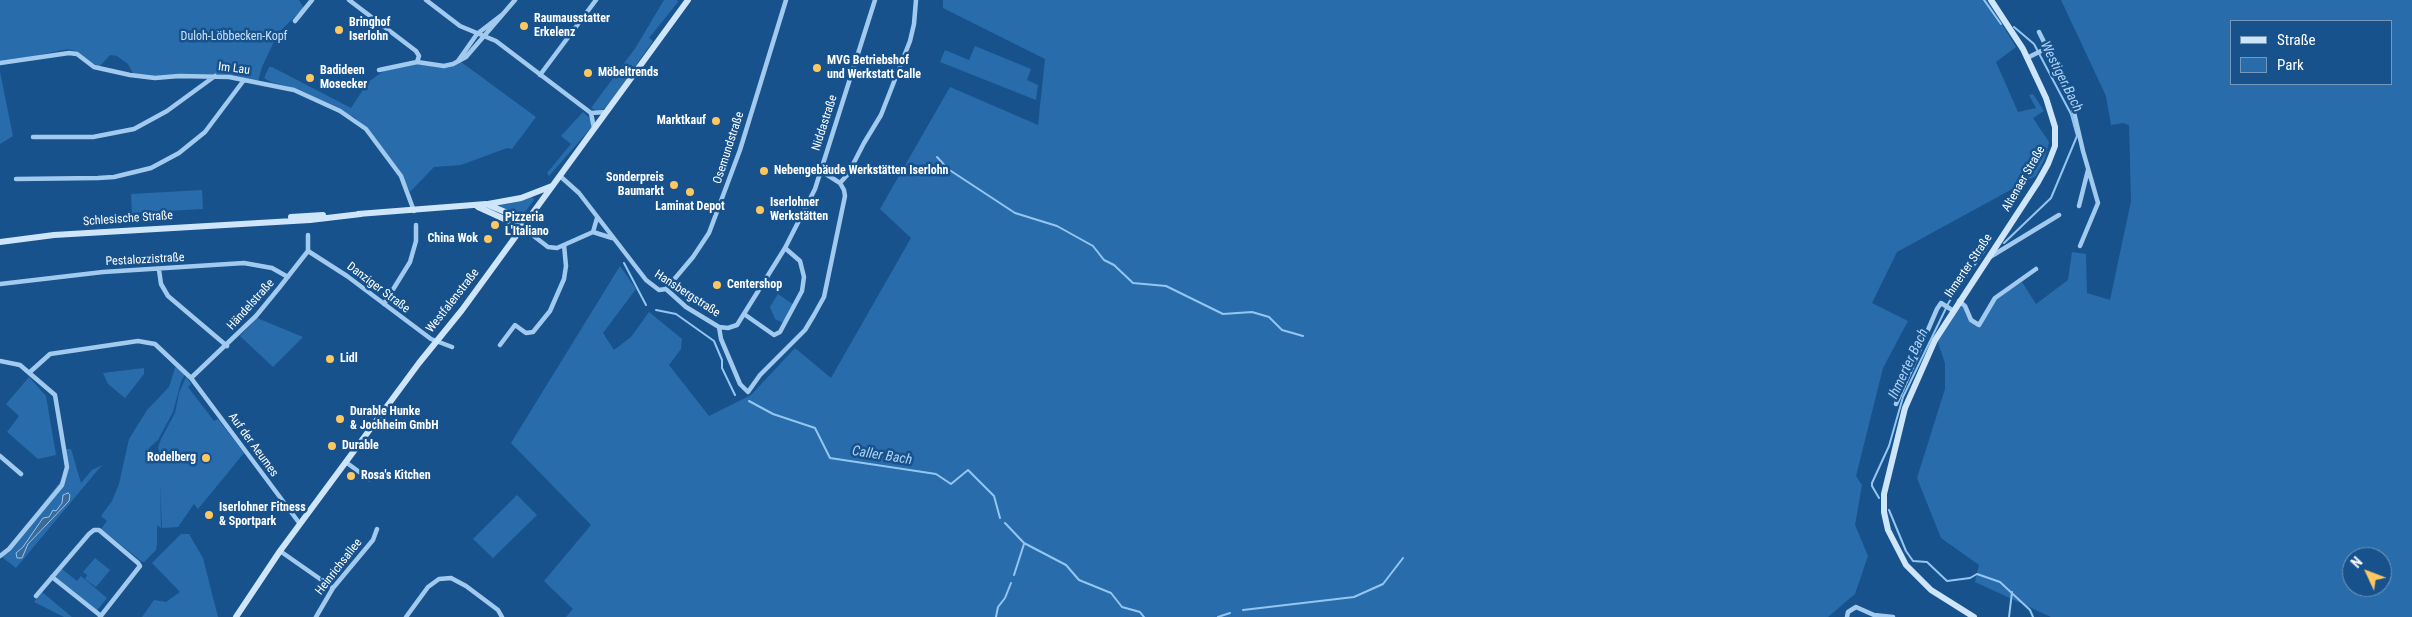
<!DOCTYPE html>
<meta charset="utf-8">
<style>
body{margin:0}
#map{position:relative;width:2412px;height:617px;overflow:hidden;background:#17528d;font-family:"Roboto Condensed",sans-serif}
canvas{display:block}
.legend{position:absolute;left:2230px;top:20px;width:162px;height:65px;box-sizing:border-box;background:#17528d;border:1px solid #7497bb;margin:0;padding:6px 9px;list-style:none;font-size:15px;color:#fff}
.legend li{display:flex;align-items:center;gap:10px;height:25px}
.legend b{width:25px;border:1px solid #7497bb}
.north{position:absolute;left:2342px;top:547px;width:50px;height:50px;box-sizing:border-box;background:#17528d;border:1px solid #7497bb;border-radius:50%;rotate:313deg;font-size:14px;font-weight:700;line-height:20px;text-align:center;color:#fff}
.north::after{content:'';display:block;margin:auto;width:18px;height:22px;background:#ffc760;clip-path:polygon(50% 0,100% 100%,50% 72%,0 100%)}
</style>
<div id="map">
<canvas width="2412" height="617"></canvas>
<ul class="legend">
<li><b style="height:6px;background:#cfe5fa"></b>Straße</li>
<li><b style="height:14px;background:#296cac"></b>Park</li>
</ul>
<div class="north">N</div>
</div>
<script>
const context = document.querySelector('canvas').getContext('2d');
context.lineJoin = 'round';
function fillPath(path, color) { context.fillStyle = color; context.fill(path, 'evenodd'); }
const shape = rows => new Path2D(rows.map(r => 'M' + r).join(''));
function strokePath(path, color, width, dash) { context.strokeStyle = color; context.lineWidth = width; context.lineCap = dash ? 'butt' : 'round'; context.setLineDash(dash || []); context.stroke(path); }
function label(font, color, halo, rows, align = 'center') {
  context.font = font + ' "Roboto Condensed",sans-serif'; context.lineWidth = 5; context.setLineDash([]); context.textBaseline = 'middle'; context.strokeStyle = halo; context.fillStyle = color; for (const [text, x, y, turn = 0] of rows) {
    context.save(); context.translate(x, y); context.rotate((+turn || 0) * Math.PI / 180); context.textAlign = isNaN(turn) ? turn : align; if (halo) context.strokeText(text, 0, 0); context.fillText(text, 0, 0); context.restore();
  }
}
const green = shape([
 [0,0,299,0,304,8,278,33,262,67,258,81,214,75,155,77,134,75,128,64,117,56,110,55,99,67,75,51,68,49,0,63],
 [664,0,677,0,678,2,649,38,653,41,606,108,598,111,591,108,636,47],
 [943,0,1987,0,2016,47,1996,62,2018,112,2036,108,2029,95,2033,94,2044,111,2033,118,2049,142,2045,158,2036,176,1897,252,1872,303,1908,321,1883,368,1856,476,1862,485,1855,525,1868,556,1855,594,1828,617,566,617,573,609,544,581,591,525,511,443,620,266,636,289,603,333,614,350,631,337,649,312,682,339,681,349,669,365,709,416,751,395,795,348,831,378,911,238,880,209,950,87,1038,125,1045,59,943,8],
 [2061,0,2412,0,2412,617,2051,617,1975,582,1979,565,1941,538,1917,478,1945,389,1945,363,1937,340,1959,302,1977,326,1996,299,2022,282,2036,304,2068,280,2072,252,2086,254,2087,293,2110,300,2131,201,2129,125,2123,123,2111,125,2106,96],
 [2231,21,2391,21,2391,84,2231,84],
 [2352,557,2382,557,2382,587,2352,587],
 [975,46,1031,69,1027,80,1038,85,1036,100,940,62,945,50,969,60],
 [461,62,536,117,512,149,507,148,461,165,434,167,410,192,402,176,366,128,354,117,294,88,271,82,264,78,269,67,272,67,351,108,368,82,384,71,416,64,448,68],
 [0,72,13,136,0,144],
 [583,112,592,120,591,128,549,176,547,173,571,144,561,136],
 [202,190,203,209,132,213,131,194],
 [532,197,534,200,522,216,498,206],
 [778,294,794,305,783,323,775,319,770,307],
 [257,318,303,337,273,367,240,336],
 [176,365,185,374,181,382,173,412,158,440,149,448,149,456,156,458,160,455,158,448,161,439,175,413,179,393,186,377,191,384,188,387,214,421,218,419,244,453,198,509,194,504,178,527,162,528,160,483,161,528,157,525,157,544,156,550,144,562,141,561,101,529,107,521,101,516,112,501,119,484,129,439,147,410,169,387],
 [144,368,144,374,125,398,108,384,103,373],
 [29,377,46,396,56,455,38,459,7,432,19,416,6,404],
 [66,449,71,449,81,483,92,470,102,465,16,568,2,557,66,474],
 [517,495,537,515,493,558,473,539],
 [181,534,189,534,203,558,218,617,142,617,154,600,166,602,180,592,152,563],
 [95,558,110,570,96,587,85,579,87,575,83,572],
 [62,569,77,581,81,576,107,598,95,613,54,578],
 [42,592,72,617,64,617,34,602]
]);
const water = shape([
 [68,493,70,495,69,501,28,544,22,558,17,558,16,553,23,547,43,518,49,517,53,510,56,511,62,503,63,495,68,493]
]);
const stream = shape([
 [1984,0,2001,24],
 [937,157,948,169,1015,213,1057,226,1093,246,1104,260,1114,265,1133,283,1166,286,1223,314,1252,312,1269,317,1282,330,1303,336],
 [2004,243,2051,198,2077,136,2071,114,2034,44,2014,27],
 [624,263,646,305],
 [656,310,676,314,714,341,722,360,722,368,735,395],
 [749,401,773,414,815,428,830,458,936,474,951,484,968,470,994,496,1000,518],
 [1879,498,1872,486,1872,483,1889,446,1903,397,1949,302,1988,246],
 [1889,510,1906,551,1913,561,1927,562,1947,581,1970,578,1977,574,2000,582,2030,610,2033,617],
 [1005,523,1024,543,1066,565,1079,580,1111,593,1122,607,1140,612,1144,617],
 [1014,575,1024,544],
 [1243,610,1354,597,1383,584,1403,558],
 [996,617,998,607,1005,598,1011,583],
 [1218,617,1230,613],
 [2009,617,2012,592]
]);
const street = shape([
 [349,0,416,51,419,56,417,62],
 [426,0,460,26,496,41,591,113,594,128],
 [295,21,312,0],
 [2039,32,2047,48],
 [2027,58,2047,48,2072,104,2083,151,2098,203,2080,246],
 [458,61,477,34,503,14],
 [0,63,69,53,77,54,94,67,130,75,155,78,179,76,229,77,294,90,340,111,366,129,401,176,414,211],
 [379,70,417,62,444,66,453,64,466,57,515,0],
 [540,75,596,0],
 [591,113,606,112],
 [33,137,93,137,134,129,167,111,215,76],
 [821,171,840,183],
 [560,176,579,193,646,280,659,290,666,289,686,307,719,327,728,328,737,325,785,248,815,189,875,0],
 [16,179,98,178,114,177,151,168,179,153,205,132,244,80],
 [2079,206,2088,170],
 [522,227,548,247,557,248,593,232,612,238],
 [593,232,597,218],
 [308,251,347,276,431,339,452,347],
 [1990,257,2059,215],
 [159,270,161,284,168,296,227,346],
 [0,284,103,272,244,263,272,268,288,277],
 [666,289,693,257,709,233,740,150,786,0],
 [1959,301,1965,306,1971,320,1979,325,1995,298,2036,269],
 [384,304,410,262,416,241,416,225],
 [744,314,774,335,780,332,802,291,804,277,800,261,785,248],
 [719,327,721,339,740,384,748,392,760,375,805,330,814,315,824,297,845,196,844,190,840,183,848,174,864,143,881,115,910,41,914,24,916,0],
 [500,345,515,325,526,333,533,332,550,311,564,279,566,266,564,245],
 [0,361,20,365,55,395,67,467,62,485,9,549,0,556],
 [30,372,50,354,138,341,155,344,191,378,300,524],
 [191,378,256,316,279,288,308,251,308,235],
 [1896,404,1937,309,1941,303,1952,310],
 [0,456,21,474],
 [347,463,369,479],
 [280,551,333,588],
 [52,577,101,616],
 [36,596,89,534,94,530,99,530,138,563,140,566,100,617],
 [316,617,333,588,373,540,377,529],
 [406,617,428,587,439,579,451,578,466,586,498,610,502,617],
 [1847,617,1848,612,1856,607,1874,615,1893,617]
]);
const secondary = shape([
 [488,204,521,198,552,186],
 [478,207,522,227],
 [358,214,486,204,515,216,522,227],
 [291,217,323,215],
 [0,242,54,235,310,220,361,214],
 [236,617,280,551,419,363,462,310,688,0],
 [1974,617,1931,590,1906,565,1888,530,1884,512,1884,494,1905,408,1935,340,2038,182,2048,164,2055,146,2055,127,2046,98,2023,49,1991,0]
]);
const markers = [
 [524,26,5,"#ffc760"],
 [339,30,5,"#ffc760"],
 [817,68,5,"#ffc760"],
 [588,73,5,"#ffc760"],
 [310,78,5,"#ffc760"],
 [716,121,5,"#ffc760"],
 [764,171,5,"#ffc760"],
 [674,185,5,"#ffc760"],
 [690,192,5,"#ffc760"],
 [760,210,5,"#ffc760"],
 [495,225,5,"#ffc760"],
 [488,239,5,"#ffc760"],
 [717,285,5,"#ffc760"],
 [330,359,5,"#ffc760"],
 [340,419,5,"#ffc760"],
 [332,446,5,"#ffc760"],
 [206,458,5,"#ffc760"],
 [351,476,5,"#ffc760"],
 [209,515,5,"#ffc760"]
];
const poiNames = [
 ["Raumausstatter",534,19],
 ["Erkelenz",534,33],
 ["Bringhof",349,23],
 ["Iserlohn",349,37],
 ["MVG Betriebshof",827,61],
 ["und Werkstatt Calle",827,75],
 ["Badideen",320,71],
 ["Mosecker",320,85],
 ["Möbeltrends",598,73],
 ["Marktkauf",706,121,"right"],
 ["Nebengebäude Werkstätten Iserlohn",774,171],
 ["Sonderpreis",664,178,"right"],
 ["Baumarkt",664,192,"right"],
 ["Iserlohner",770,203],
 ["Werkstätten",770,217],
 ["Laminat Depot",690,207,"center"],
 ["Pizzeria",505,218],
 ["L'Italiano",505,232],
 ["China Wok",478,239,"right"],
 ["Centershop",727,285],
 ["Lidl",340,359],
 ["Durable Hunke",350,412],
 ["& Jochheim GmbH",350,426],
 ["Durable",342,446],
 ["Rodelberg",196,458,"right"],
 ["Rosa's Kitchen",361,476],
 ["Iserlohner Fitness",219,508],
 ["& Sportpark",219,522]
];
const parkNames = [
 ["Duloh-Löbbecken-Kopf",234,37]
];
const streetNames = [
 ["Im Lau",234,69,7],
 ["Niddastraße",825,123,-72],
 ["Osemundstraße",729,148,-72],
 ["Altenaer Straße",2024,179,-60],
 ["Schlesische Straße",128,219,-4],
 ["Pestalozzistraße",145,260,-3],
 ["Ihmerter Straße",1969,266,-56],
 ["Danziger Straße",378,288,37],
 ["Hansbergstraße",687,294,33],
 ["Westfalenstraße",453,301,-52],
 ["Händelstraße",251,305,-48],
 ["Auf der Aeumes",253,445,54],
 ["Heinrichsallee",339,567,-52]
];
const waterNames = [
 ["Westiger Bach",2061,77,63],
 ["Ihmerter Bach",1909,364,-65],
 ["Caller Bach",882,456,9]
];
fillPath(green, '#296cac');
fillPath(water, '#3f6994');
strokePath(water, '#94c6f2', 1);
strokePath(stream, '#94c6f2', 2);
strokePath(street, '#a2caef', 4.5);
strokePath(secondary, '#cfe5fa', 6);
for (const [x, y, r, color] of markers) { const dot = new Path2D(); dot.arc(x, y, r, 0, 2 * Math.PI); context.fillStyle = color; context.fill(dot); strokePath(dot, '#17528d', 2); }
label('bold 12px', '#fff', '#17528d', poiNames, 'left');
label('12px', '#c8e2fb', '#17528d', parkNames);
label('12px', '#fff', '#17528d', streetNames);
label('italic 14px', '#aed3f6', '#17528d', waterNames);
</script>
